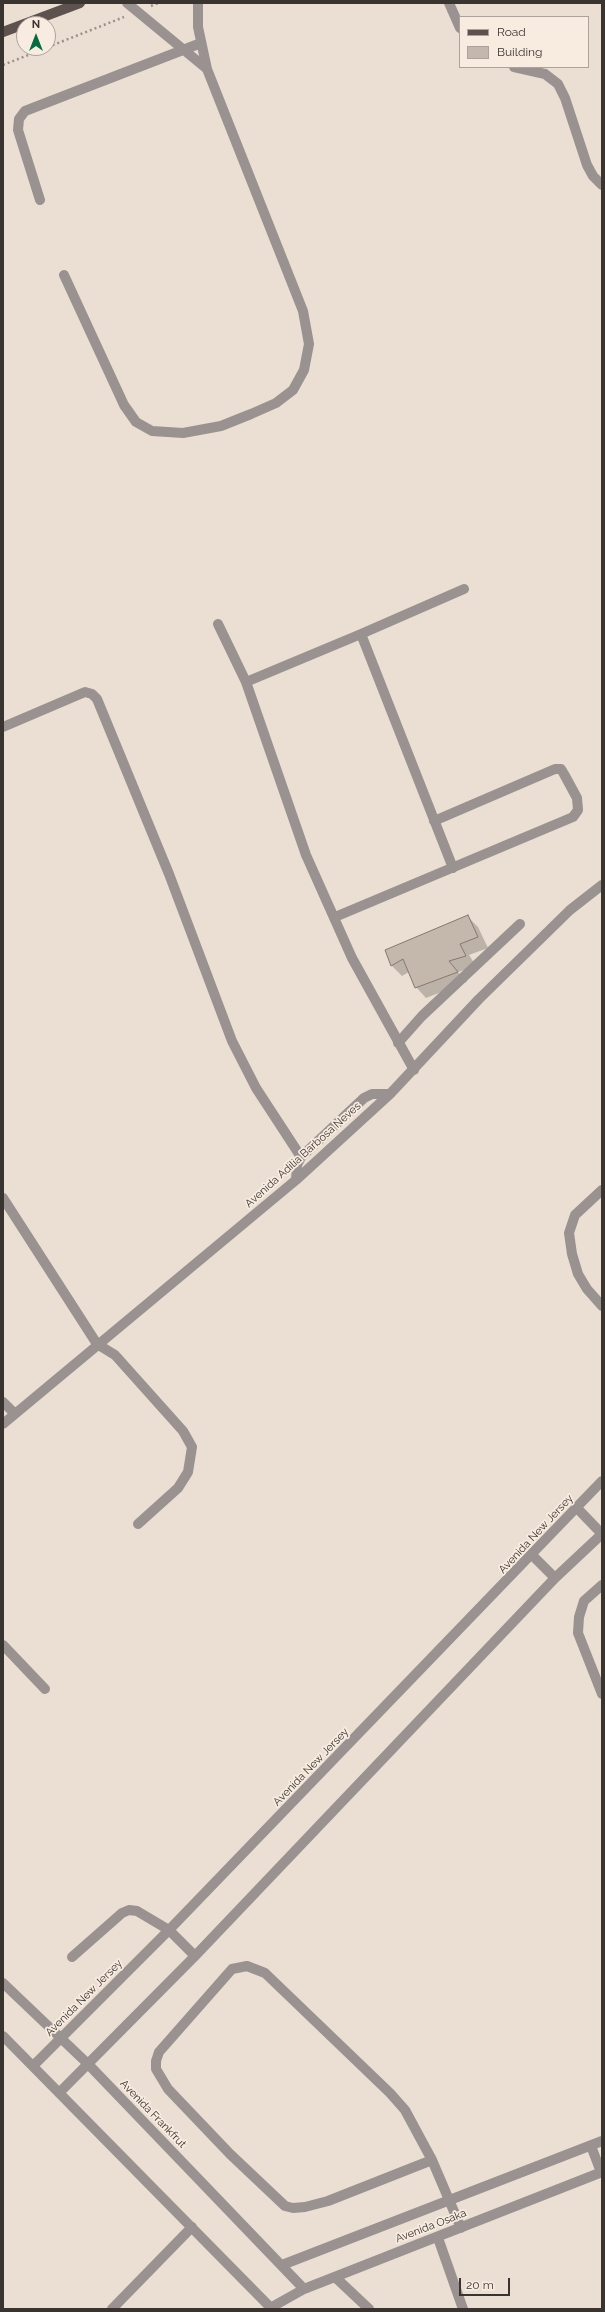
<!DOCTYPE html>
<style>
body{margin:0}
#map{position:relative;width:605px;height:2312px;overflow:hidden;background:#ebdfd3;font-family:Raleway,sans-serif}
canvas{display:block}
.frame{position:absolute;inset:0;border:4px solid #393430;pointer-events:none}
.legend{position:absolute;left:459px;top:16px;width:130px;height:52px;box-sizing:border-box;background:#f8ece0;border:1px solid #aca29a;margin:0;padding:5px 7px;list-style:none;font-size:12px;color:#393430}
.legend li{display:flex;align-items:center;gap:8px;height:20px}
.legend b{width:20px;border:1px solid #aca29a}
.north{position:absolute;left:16px;top:16px;width:40px;height:40px;box-sizing:border-box;background:#f8ece0;border:1px solid #aca29a;border-radius:50%;rotate:0deg;font-size:11px;font-weight:700;line-height:16px;text-align:center;color:#393430}
.north::after{content:'';display:block;margin:auto;width:14px;height:18px;background:#066b41;clip-path:polygon(50% 0,100% 100%,50% 72%,0 100%)}
.scale{position:absolute;left:459px;top:2278px;width:51px;height:18px;box-sizing:border-box;border:2px solid #393430;border-top:0;padding-left:5px;font-size:12px;line-height:14px;white-space:nowrap;color:#393430;-webkit-text-stroke:3px #f8ece0;paint-order:stroke}
</style>
<div id="map">
<canvas width="605" height="2312"></canvas>
<div class="frame"></div>
<ul class="legend">
<li><b style="height:5px;background:#5e524e"></b>Road</li>
<li><b style="height:11px;background:#c4b8ad"></b>Building</li>
</ul>
<div class="north">N</div>
<div class="scale">20 m</div>
</div>
<script>
const context = document.querySelector('canvas').getContext('2d');
context.lineJoin = 'round';
function fillPath(path, color) { context.fillStyle = color; context.fill(path, 'evenodd'); }
const shape = rows => new Path2D(rows.map(r => 'M' + r).join(''));
function strokePath(path, color, width, dash) { context.strokeStyle = color; context.lineWidth = width; context.lineCap = dash ? 'butt' : 'round'; context.setLineDash(dash || []); context.stroke(path); }
function label(font, color, halo, rows, align = 'center') {
  context.font = font + ' Raleway,sans-serif'; context.lineWidth = 3.5; context.setLineDash([]); context.textBaseline = 'middle'; context.strokeStyle = halo; context.fillStyle = color; for (const [text, x, y, turn = 0] of rows) {
    context.save(); context.translate(x, y); context.rotate((+turn || 0) * Math.PI / 180); context.textAlign = isNaN(turn) ? turn : align; if (halo) context.strokeText(text, 0, 0); context.fillText(text, 0, 0); context.restore();
  }
}
const shadow = shape([
 [467,916,478,927,488,948,469,955,476,966,458,972,467,982,426,998,416,987,409,972,402,976,392,966,386,951]
]);
const building = shape([
 [468,915,478,937,460,944,466,956,449,961,458,972,415,988,403,959,391,966,385,950,468,915]
]);
const path = shape([
 [151,6,158,3],
 [48,47,124,17],
 [3,65,46,48]
]);
const minor = shape([
 [127,3,207,69],
 [449,3,460,28],
 [514,67,545,74,558,84,565,98,587,165,593,176,602,185],
 [40,200,18,130,19,119,25,111,201,43],
 [64,275,124,405,136,422,152,431,183,433,221,426,251,414,276,403,293,390,304,370,309,344,303,311,207,69,198,27,198,3],
 [218,624,246,682,306,855,352,958,414,1070],
 [361,634,464,589],
 [246,682,361,634,453,868],
 [3,727,85,692,92,694,97,699,169,874,232,1041,256,1088,301,1157],
 [335,917,573,817,578,810,577,798,564,774,561,769,555,769,434,821],
 [398,1043,422,1016,520,924],
 [296,1180,297,1165,301,1157,364,1098,372,1094,390,1094],
 [602,1190,575,1215,569,1233,572,1254,578,1274,587,1289,602,1306],
 [3,1198,97,1344,115,1355,183,1431,192,1447,188,1472,178,1488,138,1524],
 [3,1402,15,1414],
 [3,1424,296,1180,390,1094,479,999,570,910,602,885],
 [577,1508,602,1534],
 [533,1556,555,1578],
 [602,1585,584,1601,579,1617,578,1633,602,1694],
 [3,1645,45,1689],
 [72,1957,122,1913,129,1910,137,1911,169,1930,195,1956],
 [3,1983,88,2064,304,2289],
 [3,2036,272,2309],
 [33,2066,169,1930,602,1481],
 [60,2092,195,1956,555,1578,602,1534],
 [591,2146,601,2172],
 [432,2160,328,2201,305,2207,293,2208,285,2206,230,2154,168,2089,156,2069,156,2061,159,2052,232,1969,247,1966,265,1973,390,2093,405,2110,432,2160,461,2228],
 [438,2238,463,2309],
 [282,2265,602,2141],
 [335,2277,369,2309],
 [270,2308,304,2289,602,2172],
 [112,2309,192,2227]
]);
const major = shape([
 [3,32,80,3]
]);
const streetNames = [
 ["Avenida Adilia Barbosa Neves",303,1155,-42],
 ["Avenida New Jersey",536,1534,-47],
 ["Avenida New Jersey",311,1767,-46],
 ["Avenida New Jersey",84,1998,-45],
 ["Avenida Frankfrut",153,2114,46],
 ["Avenida Osaka",431,2226,-21]
];
fillPath(shadow, '#0003');
fillPath(building, '#c4b8ad');
strokePath(building, '#83786d', 1);
strokePath(path, '#9a9189', 2.5, [2, 3]);
strokePath(minor, '#999290', 10);
strokePath(major, '#5e524e', 10);
label('11px', '#393430', '#f8ece0', streetNames);
</script>
